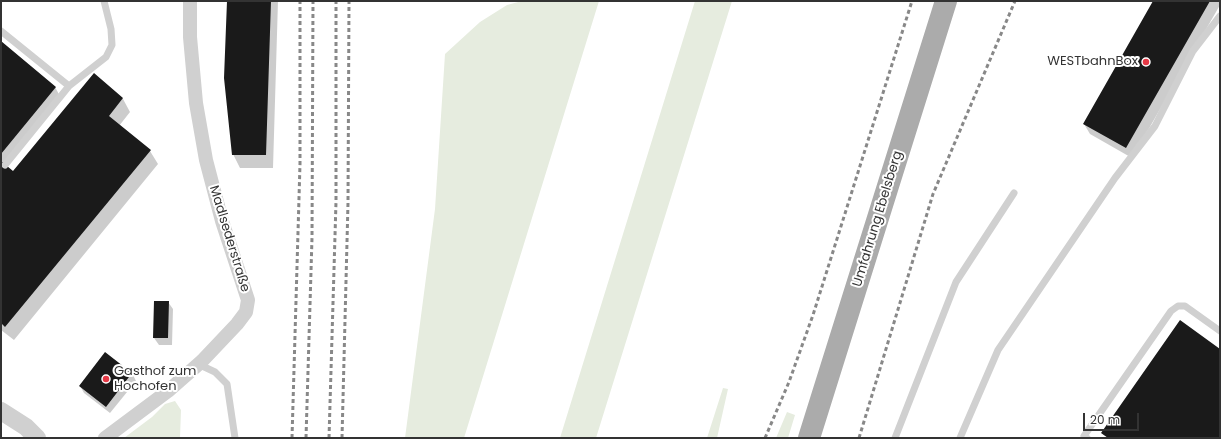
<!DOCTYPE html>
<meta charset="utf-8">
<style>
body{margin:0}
#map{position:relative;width:1221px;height:439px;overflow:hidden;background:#fff;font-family:Poppins,sans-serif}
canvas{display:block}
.frame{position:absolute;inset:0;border:2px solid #333;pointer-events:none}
.scale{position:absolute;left:1083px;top:413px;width:56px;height:18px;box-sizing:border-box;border:2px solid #333;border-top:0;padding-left:5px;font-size:12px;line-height:14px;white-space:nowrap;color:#333;-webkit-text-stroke:3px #fff;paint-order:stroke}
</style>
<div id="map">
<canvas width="1221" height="439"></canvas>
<div class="frame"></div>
<div class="scale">20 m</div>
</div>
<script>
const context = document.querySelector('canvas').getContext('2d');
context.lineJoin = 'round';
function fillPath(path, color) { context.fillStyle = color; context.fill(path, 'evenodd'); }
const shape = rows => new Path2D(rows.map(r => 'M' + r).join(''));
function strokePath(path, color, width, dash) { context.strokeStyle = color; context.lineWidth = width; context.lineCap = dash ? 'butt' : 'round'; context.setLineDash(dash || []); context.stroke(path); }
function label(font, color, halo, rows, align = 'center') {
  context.font = font + ' Poppins,sans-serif'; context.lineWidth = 4; context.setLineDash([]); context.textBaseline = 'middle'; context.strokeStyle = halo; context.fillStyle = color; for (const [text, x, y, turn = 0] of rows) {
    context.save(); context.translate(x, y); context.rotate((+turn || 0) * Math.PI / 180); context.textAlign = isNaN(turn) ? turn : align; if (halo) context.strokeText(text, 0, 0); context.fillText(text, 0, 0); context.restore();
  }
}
const green = shape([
 [522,1,599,1,464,438,405,438,435,209,445,54,480,22,507,5],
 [695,1,732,1,596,438,560,438],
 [723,388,728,389,717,438,707,438],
 [175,401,181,410,180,438,124,438,152,417,165,404],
 [787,412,795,415,788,438,776,438]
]);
const shadow = shape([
 [228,1,278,1,273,168,240,168,233,154],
 [1154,1,1220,1,1220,5,1132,158,1090,134,1084,124],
 [1,43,55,87,61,98,6,166,14,173,94,75,123,99,130,112,119,126,150,151,158,164,14,340,1,330],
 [168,302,173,309,172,345,159,345,154,338],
 [132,373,136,381,110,413,84,393,80,386]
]);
const building = shape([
 [227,1,271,1,266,155,232,155,224,78],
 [1153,1,1210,1,1126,148,1083,124],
 [1,41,56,87,1,154],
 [94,73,123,98,109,116,151,150,5,327,1,323,1,161,13,171],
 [154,301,169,301,168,338,153,338],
 [1180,320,1220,349,1220,438,1108,438,1101,433],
 [105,352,132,373,106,407,79,386]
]);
const service = shape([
 [1,31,69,86,5,165],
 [69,86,106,57,112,45,111,29,104,1],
 [198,364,215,372,227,384,235,438],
 [895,438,956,282,1014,193],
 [960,438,998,350,1115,178,1155,126,1193,51,1220,16],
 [1087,438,1084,436,1171,311,1178,306,1185,306,1220,331]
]);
const minor = shape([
 [105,438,168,391,202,361,237,324,246,312,248,300,222,221,206,160,196,103,190,37,190,1]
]);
const tertiary = shape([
 [1,411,26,427,37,438]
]);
const primary = shape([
 [809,438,946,1]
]);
const rail = shape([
 [292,438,300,164,300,1],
 [306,438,312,238,313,1],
 [329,438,336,202,336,1],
 [342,438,348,203,349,1],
 [765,438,789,382,813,315,912,1],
 [859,438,933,194,1015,1]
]);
const markers = [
 [1146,62,4,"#e63946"],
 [106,379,4,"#e63946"]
];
const poiNames = [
 ["WESTbahnBox",1138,62],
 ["Gasthof zum",114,372,"left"],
 ["Hochofen",114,387,"left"]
];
const streetNames = [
 ["Umfahrung Ebelsberg",878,219,-73],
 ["Madlsederstraße",229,239,73]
];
fillPath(green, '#e6ecdf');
fillPath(shadow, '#0003');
fillPath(building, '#1a1a1a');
strokePath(service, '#d0d0d0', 7);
strokePath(minor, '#d0d0d0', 14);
strokePath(tertiary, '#d0d0d0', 18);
strokePath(primary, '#ababab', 22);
strokePath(rail, '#888', 3, [4, 3]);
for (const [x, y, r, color] of markers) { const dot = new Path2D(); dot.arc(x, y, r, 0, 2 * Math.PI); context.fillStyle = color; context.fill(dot); strokePath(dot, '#fff', 1.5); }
label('13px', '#333', '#fff', poiNames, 'right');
label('13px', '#333', '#fff', streetNames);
</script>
